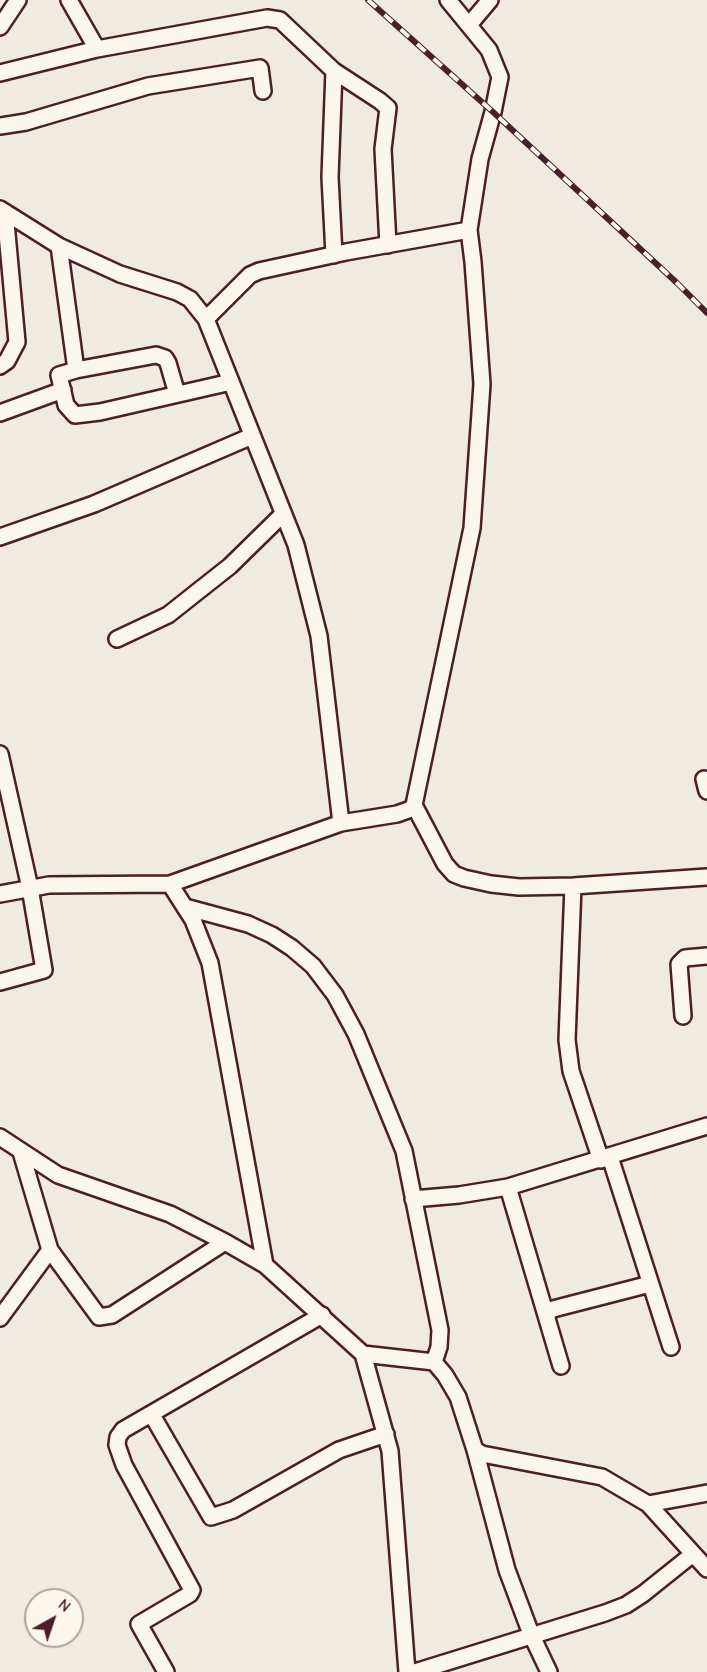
<!DOCTYPE html>
<style>
body{margin:0}
#map{position:relative;width:707px;height:1672px;overflow:hidden;background:#f0eae0;font-family:"Comic Neue",sans-serif}
canvas{display:block}
.north{position:absolute;left:24px;top:1588px;width:60px;height:60px;box-sizing:border-box;background:#fbf7ec;border:2px solid #b4a19f;border-radius:50%;rotate:40deg;font-size:16px;font-weight:700;line-height:24px;text-align:center;color:#4a1f2b}
.north::after{content:'';display:block;margin:auto;width:21px;height:27px;background:#4a1f2b;clip-path:polygon(50% 0,100% 100%,50% 72%,0 100%)}
</style>
<div id="map">
<canvas width="707" height="1672"></canvas>
<div class="north">N</div>
</div>
<script>
const context = document.querySelector('canvas').getContext('2d');
context.lineJoin = 'round';
const shape = rows => new Path2D(rows.map(r => 'M' + r).join(''));
function strokePath(path, color, width, dash) { context.strokeStyle = color; context.lineWidth = width; context.lineCap = dash ? 'butt' : 'round'; context.setLineDash(dash || []); context.stroke(path); }
const minor = shape([
 [69,0,97,49],
 [469,25,490,0],
 [0,27,18,0],
 [334,71,330,177,334,255],
 [0,73,97,49,267,18,280,20,334,71,380,101,388,108,383,149,388,245],
 [0,126,26,122,148,86,260,68,263,91],
 [0,209,59,246,120,274,177,292,190,299,206,319,250,275,259,271,346,252,469,230,480,159,493,112,500,77,489,50,448,0],
 [59,246,76,370,59,375,66,405,75,415,100,412,231,382],
 [206,319,296,545,319,636,341,823],
 [0,366,7,361,17,342,5,212],
 [76,370,156,355,165,358,168,363,177,394],
 [0,413,63,390],
 [0,537,94,504,252,436],
 [117,639,168,615,230,566,283,514],
 [0,754,30,888,44,970,0,982],
 [704,779,707,791],
 [414,805,445,864,454,874,464,878,491,884,519,887,573,886,707,877],
 [170,884,341,823,397,814,411,809,414,805,472,528,482,384,473,262,469,230],
 [573,886,567,1040,571,1071,601,1160],
 [0,894,49,885,170,884,193,920,210,963,265,1265,363,1354,390,1451,407,1672],
 [185,907,248,924,272,935,292,948,313,966,335,995,356,1034,404,1151,440,1330,439,1347,434,1362],
 [683,1016,679,964,685,958,707,956],
 [0,1137,58,1175,170,1214,225,1242,265,1265],
 [21,1152,50,1250,99,1317,112,1315,225,1242],
 [610,1157,671,1347],
 [508,1187,561,1366],
 [413,1199,459,1195,508,1187,707,1126],
 [546,1314,553,1309,650,1284],
 [0,1318,50,1250],
 [363,1354,434,1362,445,1375,458,1397,475,1450,482,1454,602,1477,648,1504,707,1493],
 [152,1415,211,1517,233,1510,339,1450,386,1434],
 [475,1450,507,1570,531,1634,549,1672],
 [648,1504,707,1569],
 [166,1672,139,1624,190,1594,192,1590,124,1465,117,1445,118,1437,123,1430,322,1315],
 [415,1672,605,1613,626,1605,643,1594,693,1554]
]);
const rail = shape([
 [368,0,493,112,677,283,707,313]
]);
strokePath(minor, '#4a1f2b', 20);
strokePath(minor, '#fbf7ec', 15);
strokePath(rail, '#4a1f2b', 6);
strokePath(rail, '#fbf7ec', 4, [11]);
</script>
